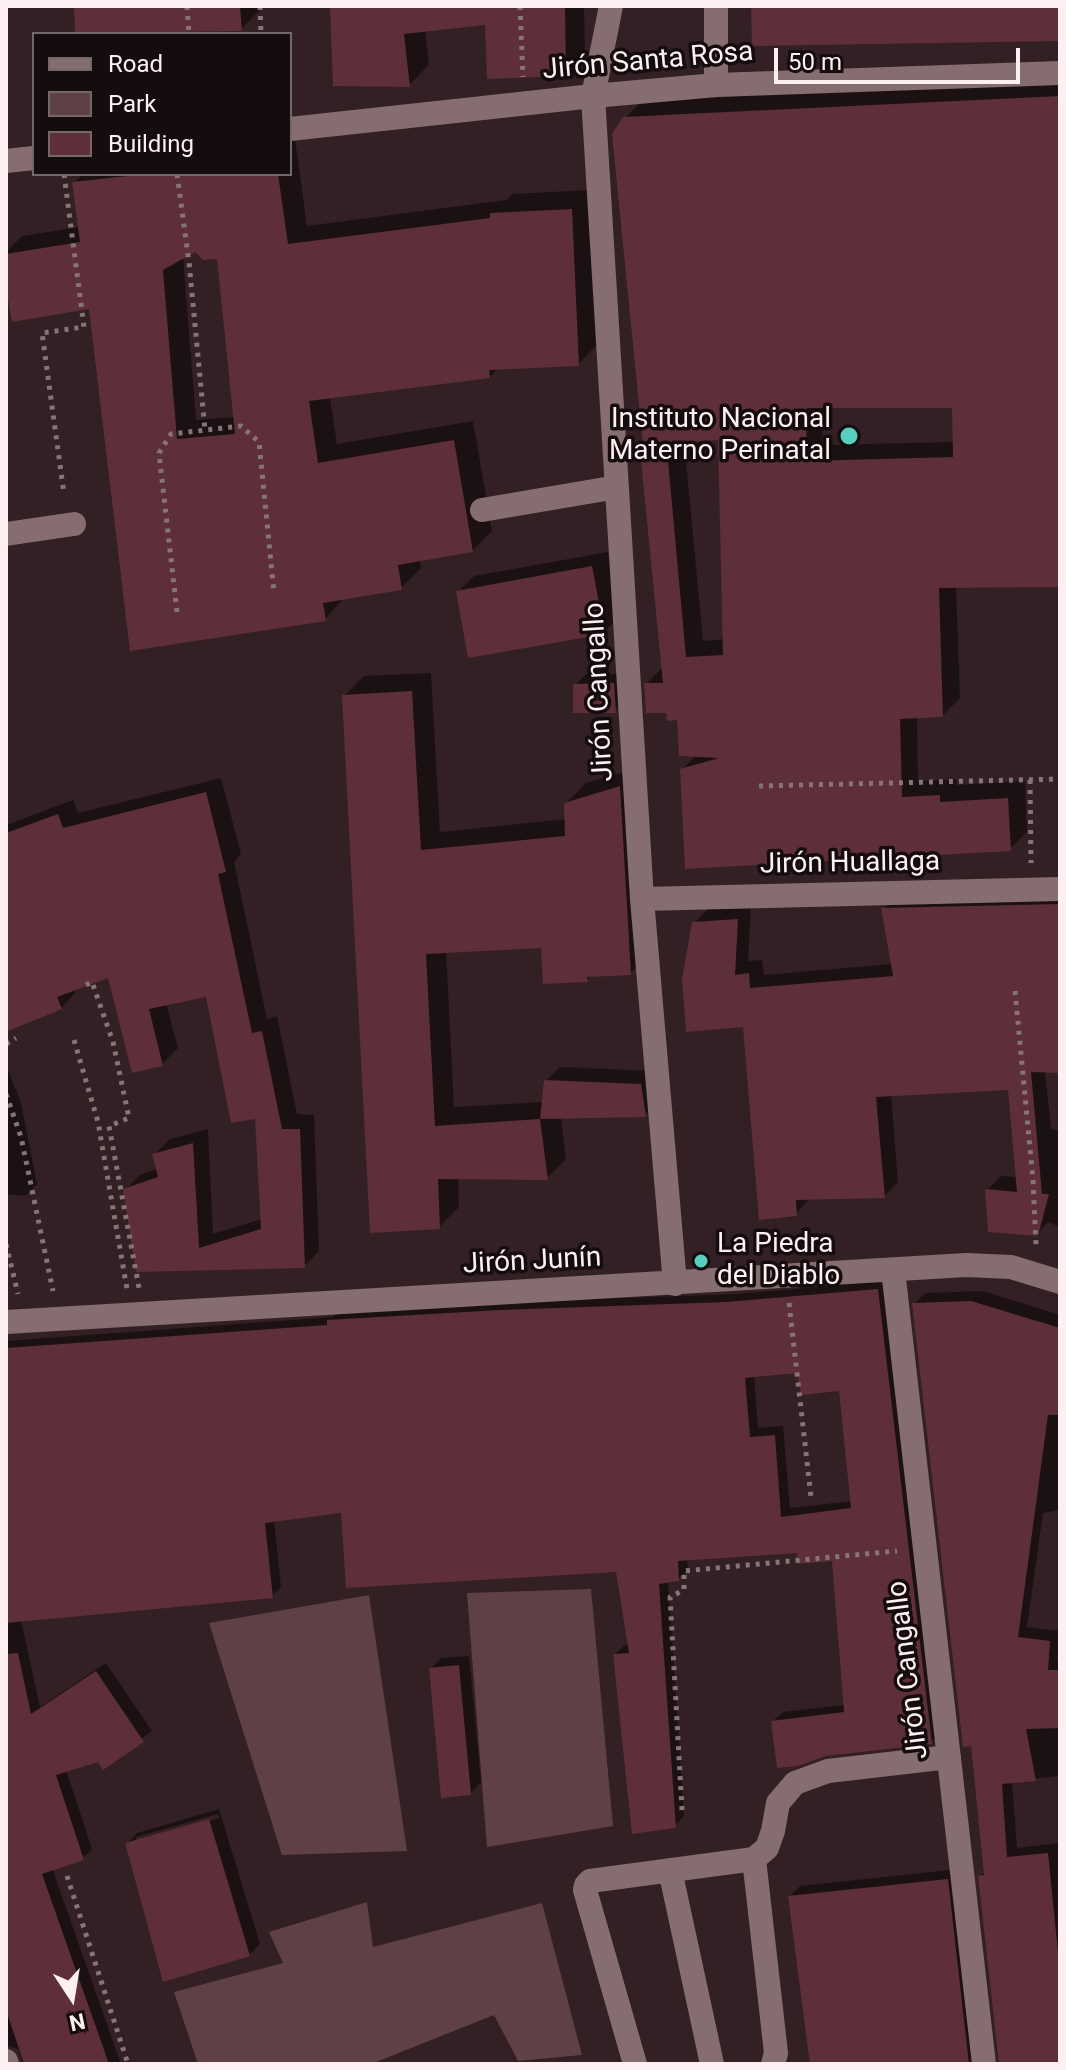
<!DOCTYPE html>
<meta charset="utf-8">
<style>
body{margin:0}
#map{position:relative;width:1066px;height:2070px;overflow:hidden;background:#332024;font-family:Roboto,sans-serif}
canvas{display:block}
.frame{position:absolute;inset:0;border:8px solid #feeff2;pointer-events:none}
.legend{position:absolute;left:32px;top:32px;width:260px;height:144px;box-sizing:border-box;background:#150c0e;border:2px solid #726769;margin:0;padding:10px 14px;list-style:none;font-size:24px;color:#feeff2}
.legend li{display:flex;align-items:center;gap:16px;height:40px}
.legend b{width:40px;border:2px solid #726769}
.north{position:absolute;left:32px;top:1958px;width:80px;height:80px;-webkit-text-stroke:6px #150c0e;paint-order:stroke;rotate:168deg;font-size:22px;font-weight:700;line-height:32px;text-align:center;color:#feeff2}
.north::after{content:'';display:block;margin:auto;width:28px;height:36px;background:#feeff2;clip-path:polygon(50% 0,100% 100%,50% 72%,0 100%)}
.scale{position:absolute;left:774px;top:48px;width:246px;height:36px;box-sizing:border-box;border:4px solid #feeff2;border-top:0;padding-left:10px;font-size:24px;line-height:28px;white-space:nowrap;color:#feeff2;-webkit-text-stroke:6px #150c0e;paint-order:stroke}
</style>
<div id="map">
<canvas width="1066" height="2070"></canvas>
<div class="frame"></div>
<ul class="legend">
<li><b style="height:10px;background:#856d71"></b>Road</li>
<li><b style="height:22px;background:#604047"></b>Park</li>
<li><b style="height:22px;background:#5e2e3a"></b>Building</li>
</ul>
<div class="north">N</div>
<div class="scale">50 m</div>
</div>
<script>
const context = document.querySelector('canvas').getContext('2d');
context.lineJoin = 'round';
function fillPath(path, color) { context.fillStyle = color; context.fill(path, 'evenodd'); }
const shape = rows => new Path2D(rows.map(r => 'M' + r).join(''));
function strokePath(path, color, width, dash) { context.strokeStyle = color; context.lineWidth = width; context.lineCap = dash ? 'butt' : 'round'; context.setLineDash(dash || []); context.stroke(path); }
function label(font, color, halo, rows, align = 'center') {
  context.font = font + ' Roboto,sans-serif'; context.lineWidth = 7; context.setLineDash([]); context.textBaseline = 'middle'; context.strokeStyle = halo; context.fillStyle = color; for (const [text, x, y, turn = 0] of rows) {
    context.save(); context.translate(x, y); context.rotate((+turn || 0) * Math.PI / 180); context.textAlign = isNaN(turn) ? turn : align; if (halo) context.strokeText(text, 0, 0); context.fillText(text, 0, 0); context.restore();
  }
}
const green = shape([
 [591,1589,613,1826,487,1847,467,1593],
 [369,1595,407,1851,282,1855,209,1623],
 [367,1902,373,1947,542,1903,582,2055,518,2061,494,2015,371,2064,198,2064,174,1992,283,1963,269,1932]
]);
const shadow = shape([
 [76,6,260,6,260,10,241,29,176,34,77,34],
 [332,6,584,6,585,54,566,74,487,23,425,30,429,65,409,85],
 [1060,81,1060,585,956,586,960,698,942,716,917,716,918,781,956,779,957,785,1025,781,1027,832,1010,849,682,770,697,754,679,717,668,711,646,684,663,667,643,452,652,442,625,118,642,101],
 [823,406,954,406,955,442,822,445],
 [720,437,725,639,703,641,684,440],
 [295,139,307,226,506,200,512,194,591,190,598,344,578,364,499,367,490,377,330,397,337,444,473,421,492,531,472,551,420,559,421,568,401,588,344,598,325,619,132,649,90,307,6,277,6,252,22,236,80,227,74,183,83,174,290,174,290,140],
 [196,250,218,257,235,417,196,420,183,257],
 [608,552,620,616,604,632,458,592,474,576],
 [431,673,440,832,567,819,566,803,586,783,639,768,650,953,630,973,592,975,587,980,543,946,446,951,454,1107,544,1102,546,1081,560,1067,655,1071,658,1101,645,1115,561,1117,566,1159,547,1178,458,1177,459,1207,439,1227,344,696,364,676],
 [586,674,624,674,625,700,615,711,575,685],
 [221,778,241,854,234,862,267,1019,277,1016,297,1114,314,1115,319,1251,304,1266,138,1270,125,1190,140,1175,158,1168,155,1154,170,1139,208,1129,213,1234,262,1219,257,1116,208,995,166,1003,178,1048,162,1064,109,975,74,988,76,992,61,1008,6,1029,6,825,73,800,78,813],
 [1060,891,1060,1071,1045,1071,1051,1129,1060,1131,1060,1227,1048,1222,1037,1234,987,1190,1001,1176,1018,1177,1009,1088,891,1094,898,1182,884,1196,810,1198,796,1214,745,1025,694,923,708,909,751,906,748,961,762,960,764,975,893,964,884,909,898,895],
 [6,1065,21,1103,37,1184,25,1196,6,1194],
 [887,1281,941,1733,931,1742,773,1721,783,1712,845,1705,833,1559,799,1551,687,1558,688,1569,678,1579,668,1580,684,1816,675,1826,615,1654,625,1645,630,1645,618,1570,343,1511,274,1520,281,1587,272,1596,21,1620,40,1707,106,1663,152,1731,103,1767,98,1760,66,1770,92,1849,83,1858,52,1868,121,2064,23,2064,18,2049,6,2045,6,1341,333,1317,338,1312,511,1302,736,1294],
 [799,1370,841,1388,852,1501,790,1508,783,1426,758,1428,754,1375],
 [983,1291,1060,1315,1060,1510,1043,1513,1027,1627,1060,1631,1057,1660,1060,1660,1060,1776,1012,1781,1017,1848,1058,1843,1060,2064,1000,2064,980,1877,986,1871,972,1744,914,1304,925,1293],
 [469,1656,481,1782,471,1793,431,1669,441,1658],
 [219,1809,260,1944,249,1955,127,1843,137,1833],
 [218,1814,219,1818,136,1842,136,1837],
 [958,1869,984,2064,811,2064,790,1896,800,1886]
]);
const building = shape([
 [74,6,240,6,242,31,75,34],
 [330,6,565,6,566,76,487,79,485,25,404,34,410,87,333,86],
 [751,6,1060,6,1060,41,752,46],
 [1060,96,1060,587,939,588,943,717,900,719,902,797,940,795,940,802,1008,798,1011,851,685,869,680,769,719,758,679,756,677,720,667,721,666,713,646,713,644,683,663,683,640,451,667,450,686,657,723,655,718,440,643,445,612,134,623,117],
 [807,408,952,408,953,457,806,461],
 [147,174,278,174,288,244,490,218,490,213,572,209,579,366,489,370,490,378,309,401,318,463,454,440,473,552,398,565,402,590,323,603,326,621,130,651,89,309,12,322,6,289,6,254,80,242,72,182],
 [195,252,203,260,217,259,235,434,177,439,163,270],
 [592,566,605,634,468,658,456,591],
 [614,683,616,713,573,713,573,684],
 [412,691,421,850,565,836,564,803,620,786,631,975,587,977,588,982,543,984,541,948,426,954,435,1126,540,1119,548,1180,438,1179,440,1229,370,1233,342,695],
 [206,792,226,872,218,874,252,1033,262,1031,282,1129,300,1129,305,1268,136,1272,123,1189,158,1177,152,1154,193,1143,199,1248,261,1229,255,1119,231,1123,206,997,149,1009,163,1066,132,1073,108,978,57,997,62,1009,6,1032,6,833,58,814,63,828],
 [1060,904,1060,1073,1031,1072,1042,1194,1049,1194,1038,1236,988,1232,985,1189,1017,1192,1008,1090,876,1097,885,1198,796,1200,797,1216,759,1220,743,1027,686,1032,682,980,692,922,738,919,735,975,749,973,750,988,893,976,881,908],
 [544,1080,641,1084,646,1117,540,1119],
 [878,1289,932,1744,826,1756,798,1766,777,1768,771,1721,844,1712,832,1561,798,1564,797,1553,678,1561,679,1581,659,1584,676,1828,632,1834,613,1654,629,1653,616,1572,346,1588,341,1513,265,1523,273,1598,6,1623,6,1348,327,1325,327,1320,500,1310,726,1302],
 [797,1373,801,1395,839,1391,851,1508,781,1517,775,1435,750,1437,745,1378],
 [971,1301,1060,1328,1060,1415,1048,1415,1018,1637,1050,1641,1048,1670,1060,1670,1060,1728,1026,1729,1036,1781,1002,1784,1007,1857,1048,1853,1060,1972,1060,2064,999,2064,978,1876,984,1875,971,1746,963,1747,912,1303],
 [18,1653,31,1714,96,1671,144,1742,103,1770,98,1762,56,1775,84,1860,42,1874,109,2064,24,2064,6,2010,6,1654],
 [459,1665,471,1795,441,1798,429,1668],
 [209,1819,250,1956,163,1982,125,1843],
 [948,1879,969,2064,810,2064,788,1896]
]);
const path = shape([
 [187,6,189,34],
 [260,6,261,34],
 [520,6,523,77],
 [64,174,84,327,42,333,64,494],
 [177,174,189,262,205,430],
 [177,612,159,453,171,434,241,426,259,442,274,593],
 [1030,780,1031,863],
 [759,786,1060,779],
 [86,985,92,982,113,1042,129,1118,109,1126,139,1288],
 [1015,991,1033,1180,1036,1245],
 [74,1040,98,1122,127,1289],
 [6,1044,16,1038],
 [6,1094,21,1137,53,1291],
 [6,1244,18,1294],
 [789,1303,811,1497],
 [682,1810,670,1597,684,1590,684,1571,897,1551],
 [67,1876,128,2064]
]);
const minor = shape([
 [611,6,593,96,642,899,675,1284],
 [716,6,716,85],
 [290,129,593,96,716,85,1060,73],
 [6,161,34,158],
 [482,510,617,487],
 [6,534,74,524],
 [642,899,1060,889],
 [893,1270,984,2064],
 [6,1322,966,1265,1011,1267,1060,1282],
 [670,1870,712,2064],
 [6,2061,7,2064],
 [635,2064,585,1890,586,1885,590,1881,754,1859],
 [773,2064,776,2053,754,1859,767,1848,773,1831,778,1803,795,1783,828,1771,949,1757]
]);
const markers = [
 [849,436,10,"#58cec0"],
 [701,1261,8,"#58cec0"]
];
const streetNames = [
 ["Jirón Santa Rosa",648,62,-5],
 ["Jirón Cangallo",600,692,-93],
 ["Jirón Huallaga",850,864,-1],
 ["Jirón Junín",532,1262,-3],
 ["Jirón Cangallo",909,1670,-97]
];
const poiNames = [
 ["Instituto Nacional",831,420],
 ["Materno Perinatal",831,452],
 ["La Piedra",717,1245,"left"],
 ["del Diablo",717,1277,"left"]
];
fillPath(green, '#604047');
fillPath(shadow, '#0007');
fillPath(building, '#5e2e3a');
strokePath(path, '#867478', 5, [4, 6]);
strokePath(minor, '#856d71', 24);
for (const [x, y, r, color] of markers) { const dot = new Path2D(); dot.arc(x, y, r, 0, 2 * Math.PI); context.fillStyle = color; context.fill(dot); strokePath(dot, '#150c0e', 3); }
label('28px', '#feeff2', '#150c0e', streetNames);
label('28px', '#feeff2', '#150c0e', poiNames, 'right');
</script>
